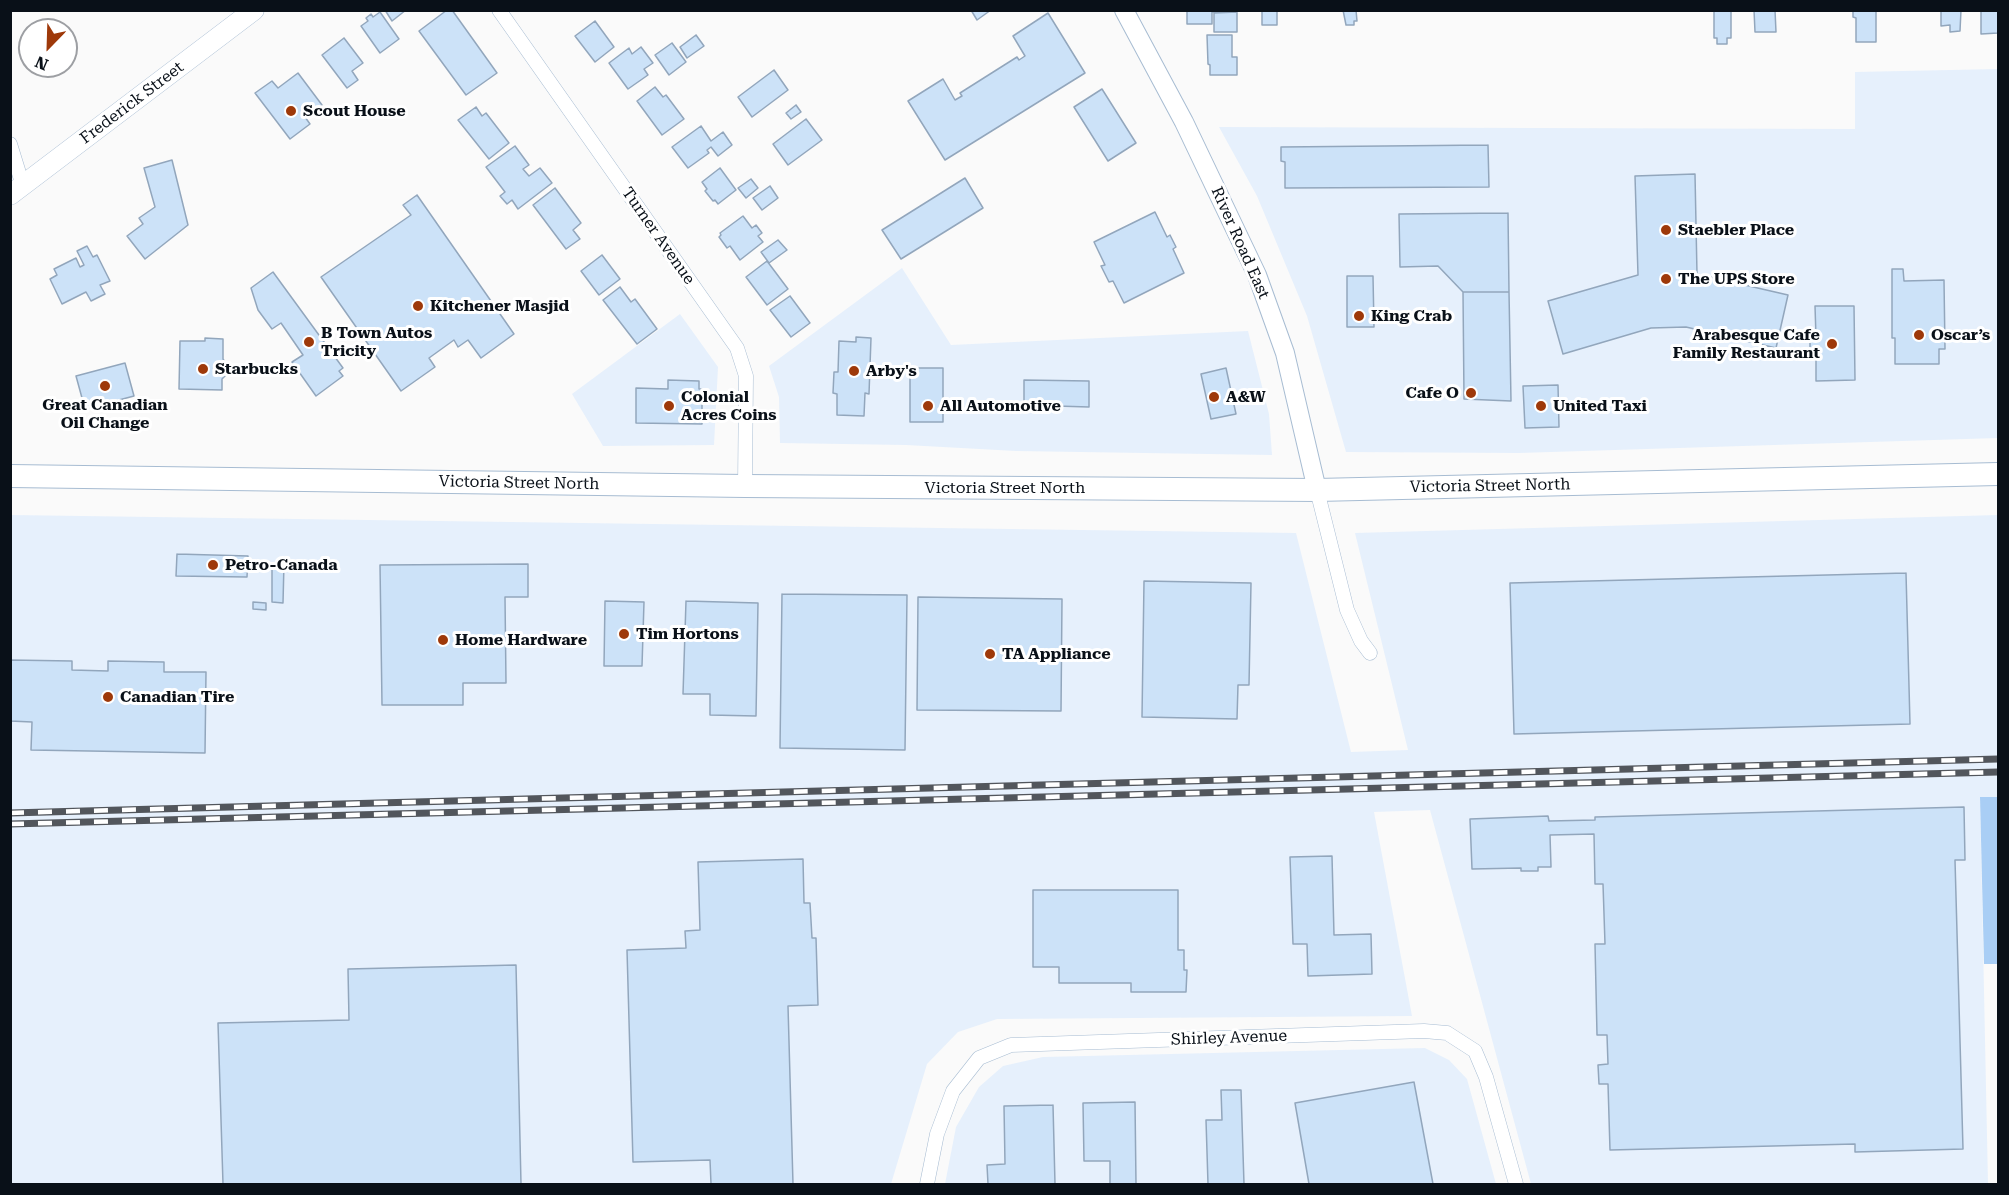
<!DOCTYPE html>
<meta charset="utf-8">
<style>
body{margin:0}
#map{position:relative;width:2009px;height:1195px;overflow:hidden;background:#fafafa;font-family:"Roboto Serif",serif}
canvas{display:block}
.frame{position:absolute;inset:0;border:12px solid #091018;pointer-events:none}
.north{position:absolute;left:18px;top:18px;width:60px;height:60px;box-sizing:border-box;background:#fff;border:2px solid #9d9fa3;border-radius:50%;rotate:203deg;font-size:16px;font-weight:700;line-height:24px;text-align:center;color:#091018}
.north::after{content:'';display:block;margin:auto;width:21px;height:27px;background:#9e390a;clip-path:polygon(50% 0,100% 100%,50% 72%,0 100%)}
</style>
<div id="map">
<canvas width="2009" height="1195"></canvas>
<div class="frame"></div>
<div class="north">N</div>
</div>
<script>
const context = document.querySelector('canvas').getContext('2d');
context.lineJoin = 'round';
function fillPath(path, color) { context.fillStyle = color; context.fill(path, 'evenodd'); }
const shape = rows => new Path2D(rows.map(r => 'M' + r).join(''));
function strokePath(path, color, width, dash) { context.strokeStyle = color; context.lineWidth = width; context.lineCap = dash ? 'butt' : 'round'; context.setLineDash(dash || []); context.stroke(path); }
function label(font, color, halo, rows, align = 'center') {
  context.font = font + ' "Roboto Serif",serif'; context.lineWidth = 6; context.setLineDash([]); context.textBaseline = 'middle'; context.strokeStyle = halo; context.fillStyle = color; for (const [text, x, y, turn = 0] of rows) {
    context.save(); context.translate(x, y); context.rotate((+turn || 0) * Math.PI / 180); context.textAlign = isNaN(turn) ? turn : align; if (halo) context.strokeText(text, 0, 0); context.fillText(text, 0, 0); context.restore();
  }
}
const built = shape([
 [1998,69,1998,438,1519,453,1346,452,1307,316,1257,196,1219,127,1855,129,1855,72],
 [902,268,951,345,1248,331,1269,414,1272,455,1016,451,906,445,780,443,779,397,769,366],
 [680,314,718,367,714,445,603,446,572,394],
 [11,515,1296,533,1351,752,1408,750,1355,533,1998,515,1998,797,1980,798,1988,1184,1531,1184,1430,810,1374,812,1412,1016,997,1019,958,1032,927,1064,891,1184,11,1184],
 [1425,1048,1449,1060,1467,1079,1496,1184,945,1184,956,1127,979,1087,1003,1066,1043,1057]
]);
const green = shape([
 [1980,797,1998,797,1998,964,1984,964]
]);
const building = shape([
 [385,10,406,10,392,21,385,10],
 [447,10,452,10,497,73,466,95,419,31,447,10],
 [971,10,991,10,977,20,971,10],
 [1187,10,1223,10,1223,11,1212,12,1212,24,1187,24,1187,10],
 [1262,10,1277,10,1277,25,1262,25,1262,10],
 [1343,10,1356,10,1357,21,1354,21,1354,25,1346,25,1343,10],
 [1714,10,1731,10,1731,38,1727,38,1727,44,1717,44,1717,38,1714,38,1714,10],
 [1754,10,1775,10,1776,32,1755,32,1754,10],
 [1853,10,1876,10,1876,42,1856,42,1856,18,1853,17,1853,10],
 [1941,10,1961,10,1960,31,1950,32,1950,25,1941,26,1941,10],
 [1981,10,1998,10,1998,33,1981,34,1981,10],
 [380,12,399,39,380,53,361,26,368,21,366,18,371,14,373,17,380,12],
 [1237,12,1237,32,1214,32,1214,13,1237,12],
 [1048,13,1085,73,945,160,908,101,943,79,955,100,962,96,960,93,1017,57,1019,60,1025,56,1013,36,1048,13],
 [595,21,614,47,595,62,575,36,595,21],
 [696,35,704,46,687,58,680,47,696,35],
 [1207,35,1232,35,1232,57,1237,57,1237,75,1210,75,1210,65,1208,64,1207,35],
 [344,38,363,63,352,71,358,80,347,88,322,55,344,38],
 [672,43,686,62,669,75,655,55,672,43],
 [641,47,653,63,644,69,648,75,628,89,609,63,629,48,632,54,641,47],
 [774,70,788,90,752,117,738,97,774,70],
 [298,73,322,105,305,117,310,124,290,139,255,93,272,81,278,88,298,73],
 [655,87,663,97,666,95,684,119,662,135,637,101,655,87],
 [1102,89,1136,143,1108,161,1074,107,1102,89],
 [796,105,801,112,791,119,786,113,796,105],
 [476,107,482,116,486,113,509,143,489,159,458,120,476,107],
 [806,119,822,140,788,165,773,144,806,119],
 [701,126,711,141,723,132,732,145,718,156,711,147,707,150,709,153,688,168,672,147,701,126],
 [1488,145,1489,187,1285,188,1285,162,1281,161,1281,147,1488,145],
 [515,146,529,165,523,169,529,176,540,168,552,183,518,209,512,200,507,204,500,196,505,192,486,167,515,146],
 [172,160,188,225,145,259,127,236,143,224,139,218,155,207,144,168,172,160],
 [720,168,736,190,718,204,715,200,713,201,705,191,707,189,702,182,720,168],
 [1695,174,1697,274,1788,295,1776,348,1686,327,1651,328,1563,354,1548,301,1638,275,1635,176,1695,174],
 [965,178,983,208,901,259,882,230,965,178],
 [751,179,758,188,746,198,738,188,751,179],
 [770,186,778,198,762,210,753,198,770,186],
 [555,188,581,223,573,230,580,239,566,249,533,205,555,188],
 [417,195,514,334,481,358,468,340,458,347,454,340,429,358,435,367,401,391,321,277,411,215,403,205,417,195],
 [1155,212,1167,237,1170,235,1176,247,1173,249,1184,273,1124,303,1113,281,1109,282,1101,266,1105,265,1094,242,1155,212],
 [1508,213,1509,292,1463,292,1438,266,1400,267,1399,214,1508,213],
 [743,216,752,228,756,225,762,233,758,236,763,242,740,260,730,246,727,248,719,237,721,235,720,233,743,216],
 [778,240,787,250,769,263,761,252,778,240],
 [87,246,93,257,97,255,110,281,100,285,105,294,91,301,86,292,62,304,50,279,57,275,54,269,76,258,80,267,84,265,77,251,87,246],
 [602,255,620,279,599,295,581,271,602,255],
 [767,261,788,289,767,305,746,277,767,261],
 [1892,269,1903,269,1904,281,1944,280,1945,349,1939,349,1939,364,1895,364,1895,338,1892,338,1892,269],
 [273,272,343,368,339,371,343,376,316,396,292,362,303,355,281,323,272,329,258,310,251,288,273,272],
 [1347,276,1373,276,1374,327,1347,327,1347,276],
 [620,287,631,302,635,299,657,329,637,344,603,300,620,287],
 [1463,292,1509,292,1511,401,1464,399,1463,292],
 [790,296,810,323,791,337,770,310,790,296],
 [1815,306,1854,306,1855,380,1816,381,1816,352,1810,352,1810,337,1816,337,1815,306],
 [856,337,871,338,869,394,865,393,864,416,837,415,837,394,833,393,834,372,838,372,839,341,856,342,856,337],
 [205,338,223,339,223,359,225,362,225,376,222,379,222,390,179,389,180,341,205,341,205,338],
 [125,363,134,396,85,409,76,376,125,363],
 [910,368,943,368,943,422,910,422,910,368],
 [1226,368,1236,414,1211,419,1201,374,1226,368],
 [668,380,699,381,699,389,702,389,702,424,636,423,636,388,668,389,668,380],
 [1024,380,1089,381,1089,407,1024,405,1024,380],
 [1558,385,1559,427,1525,428,1523,386,1558,385],
 [177,554,248,556,247,577,176,576,177,554],
 [272,563,284,563,283,603,272,602,272,563],
 [528,564,528,597,505,597,506,683,463,683,463,705,382,705,380,565,528,564],
 [1906,573,1910,724,1514,734,1510,583,1906,573],
 [1144,581,1251,583,1249,685,1238,685,1237,719,1142,717,1144,581],
 [782,594,907,595,905,750,780,748,782,594],
 [918,597,1062,599,1061,711,917,710,918,597],
 [605,601,644,602,642,666,604,666,605,601],
 [686,601,758,603,756,716,710,715,710,694,683,694,686,601],
 [253,602,266,603,266,610,253,609,253,602],
 [10,660,72,661,72,670,108,671,108,661,164,662,164,672,206,672,205,753,31,750,32,722,10,721,10,660],
 [1964,807,1965,860,1955,860,1963,1149,1855,1152,1855,1144,1610,1150,1608,1084,1599,1084,1598,1065,1608,1064,1607,1035,1597,1035,1595,944,1605,944,1603,884,1595,884,1594,834,1550,835,1551,867,1538,867,1538,871,1521,871,1521,868,1472,869,1470,819,1548,816,1549,821,1595,820,1595,817,1964,807],
 [1332,856,1334,935,1371,934,1372,974,1308,976,1307,944,1293,944,1290,857,1332,856],
 [803,859,804,903,810,903,812,938,816,938,818,1005,788,1006,793,1184,711,1184,710,1160,633,1162,627,950,686,948,685,931,700,930,698,862,803,859],
 [1033,890,1178,890,1178,950,1184,950,1184,970,1187,970,1186,992,1131,992,1131,983,1059,983,1059,967,1033,967,1033,890],
 [516,965,521,1184,223,1184,218,1023,349,1020,348,969,516,965],
 [1414,1082,1433,1184,1309,1184,1295,1103,1414,1082],
 [1221,1090,1241,1090,1244,1184,1208,1184,1206,1120,1222,1120,1221,1090],
 [1135,1102,1136,1184,1110,1184,1110,1161,1084,1161,1083,1103,1135,1102],
 [1053,1105,1055,1184,988,1184,987,1165,1005,1164,1004,1106,1053,1105]
]);
const minor = shape([
 [499,10,737,348,746,376,745,486],
 [10,144,23,186],
 [1317,490,1347,610,1361,641,1370,653],
 [927,1184,937,1134,953,1091,979,1058,1011,1045,1424,1031,1447,1033,1475,1051,1486,1077,1516,1184]
]);
const tertiary = shape([
 [1124,10,1184,122,1257,275,1285,353,1317,490]
]);
const secondary = shape([
 [10,195,254,10]
]);
const primary = shape([
 [10,476,745,486,1317,490,1998,474]
]);
const rail = shape([
 [10,813,1998,759],
 [10,824,1998,772]
]);
const markers = [
 [291,111,6,"#9e390a"],
 [1666,230,6,"#9e390a"],
 [1666,279,6,"#9e390a"],
 [418,306,6,"#9e390a"],
 [1359,316,6,"#9e390a"],
 [1919,335,6,"#9e390a"],
 [309,342,6,"#9e390a"],
 [1832,344,6,"#9e390a"],
 [203,369,6,"#9e390a"],
 [854,371,6,"#9e390a"],
 [105,386,6,"#9e390a"],
 [1471,393,6,"#9e390a"],
 [1214,397,6,"#9e390a"],
 [669,406,6,"#9e390a"],
 [928,406,6,"#9e390a"],
 [1541,406,6,"#9e390a"],
 [213,565,6,"#9e390a"],
 [624,634,6,"#9e390a"],
 [443,640,6,"#9e390a"],
 [990,654,6,"#9e390a"],
 [108,697,6,"#9e390a"]
];
const streetNames = [
 ["Frederick Street",132,103,-37],
 ["Turner Avenue",658,236,55],
 ["River Road East",1240,243,66],
 ["Victoria Street North",519,483,1],
 ["Victoria Street North",1490,486,-1],
 ["Victoria Street North",1005,488],
 ["Shirley Avenue",1229,1038,-2]
];
const poiNames = [
 ["Scout House",303,111],
 ["Staebler Place",1678,230],
 ["The UPS Store",1678,279],
 ["Kitchener Masjid",430,306],
 ["King Crab",1371,316],
 ["B Town Autos",321,333],
 ["Tricity",321,351],
 ["Arabesque Cafe",1820,335,"right"],
 ["Family Restaurant",1820,353,"right"],
 ["Oscar’s",1931,335],
 ["Starbucks",215,369],
 ["Arby's",866,371],
 ["Cafe O",1459,393,"right"],
 ["Colonial",681,397],
 ["Acres Coins",681,415],
 ["A&W",1226,397],
 ["Great Canadian",105,405,"center"],
 ["Oil Change",105,423,"center"],
 ["All Automotive",940,406],
 ["United Taxi",1553,406],
 ["Petro-Canada",225,565],
 ["Tim Hortons",636,634],
 ["Home Hardware",455,640],
 ["TA Appliance",1002,654],
 ["Canadian Tire",120,697]
];
fillPath(built, '#e6f0fc');
fillPath(green, '#a9cef5');
fillPath(building, '#cce2f8');
strokePath(building, '#92a6bc', 1.5);
strokePath(minor, '#a7bcd2', 15);
strokePath(tertiary, '#a7bcd2', 20);
strokePath(secondary, '#a7bcd2', 21);
strokePath(primary, '#a7bcd2', 24);
strokePath(minor, '#fff', 14);
strokePath(tertiary, '#fff', 18);
strokePath(secondary, '#fff', 20);
strokePath(primary, '#fff', 22);
strokePath(rail, '#52565c', 7);
strokePath(rail, '#fff', 4.5, [14]);
for (const [x, y, r, color] of markers) { const dot = new Path2D(); dot.arc(x, y, r, 0, 2 * Math.PI); context.fillStyle = color; context.fill(dot); strokePath(dot, '#fff', 2); }
label('16px', '#091018', '#fff', streetNames);
label('bold 16px', '#091018', '#fff', poiNames, 'left');
</script>
